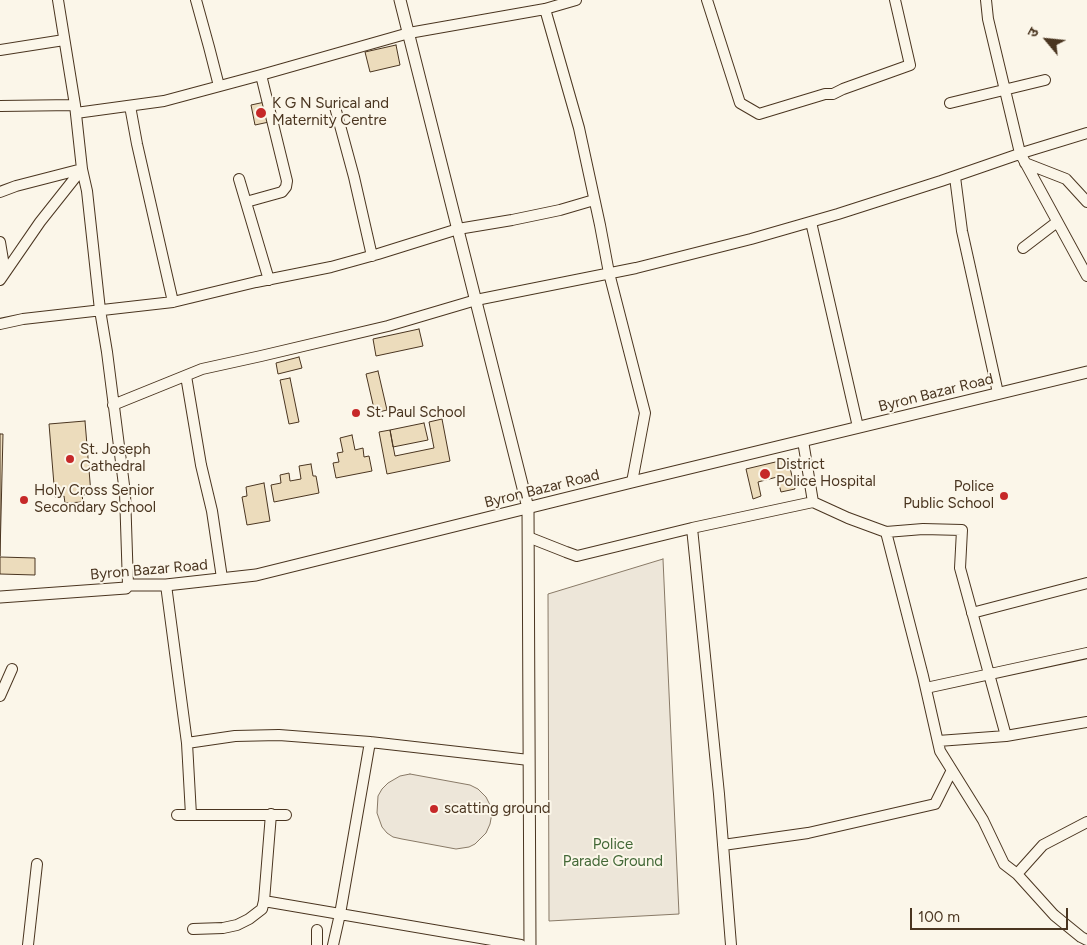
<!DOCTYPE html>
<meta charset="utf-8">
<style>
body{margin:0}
#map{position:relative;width:1087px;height:945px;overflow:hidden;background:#fbf6e9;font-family:Figtree,"Noto Sans Devanagari",sans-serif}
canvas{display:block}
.north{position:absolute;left:1022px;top:15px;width:50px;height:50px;-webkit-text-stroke:4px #fbf6e9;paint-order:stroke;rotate:298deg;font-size:14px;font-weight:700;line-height:20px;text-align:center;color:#4a3520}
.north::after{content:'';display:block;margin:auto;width:18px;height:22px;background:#4a3520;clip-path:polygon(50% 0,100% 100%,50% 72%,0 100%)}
.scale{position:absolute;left:910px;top:908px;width:158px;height:22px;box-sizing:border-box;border:2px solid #4a3520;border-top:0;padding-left:6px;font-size:15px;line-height:18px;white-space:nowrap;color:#4a3520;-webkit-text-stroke:4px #fbf6e9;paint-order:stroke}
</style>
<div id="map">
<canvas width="1087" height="945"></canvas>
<div class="north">उ</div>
<div class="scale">100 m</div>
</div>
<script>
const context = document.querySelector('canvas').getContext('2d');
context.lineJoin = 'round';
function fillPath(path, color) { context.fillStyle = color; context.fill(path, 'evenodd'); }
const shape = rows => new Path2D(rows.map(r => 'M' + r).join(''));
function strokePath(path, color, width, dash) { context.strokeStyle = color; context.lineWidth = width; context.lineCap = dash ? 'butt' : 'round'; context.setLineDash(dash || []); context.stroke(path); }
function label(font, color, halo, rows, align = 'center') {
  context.font = font + ' Figtree,sans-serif'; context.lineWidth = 4; context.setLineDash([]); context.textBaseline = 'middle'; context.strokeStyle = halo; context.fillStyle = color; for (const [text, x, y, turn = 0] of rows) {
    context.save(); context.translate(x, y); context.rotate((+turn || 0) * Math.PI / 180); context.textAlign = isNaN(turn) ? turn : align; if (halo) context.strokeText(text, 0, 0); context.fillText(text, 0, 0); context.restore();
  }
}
const green = shape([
 [663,559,679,914,549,921,548,594,663,559],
 [410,774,470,785,478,789,486,797,490,805,492,813,490,824,486,833,475,844,469,847,456,849,402,839,393,837,387,833,382,827,377,813,378,796,382,789,388,783,400,776,410,774]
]);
const building = shape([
 [396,45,400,65,370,72,365,52,396,45],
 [265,102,269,122,255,125,251,105,265,102],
 [419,329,423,346,376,356,373,339,419,329],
 [299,357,302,368,278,374,276,363,299,357],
 [378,371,387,410,375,413,366,374,378,371],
 [290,378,299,422,289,424,280,380,290,378],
 [442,419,450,461,387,474,379,432,390,430,395,456,434,448,429,422,442,419],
 [85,421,91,494,82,495,83,502,65,503,64,496,55,497,49,424,85,421],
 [424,423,428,440,393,447,390,430,424,423],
 [0,434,3,434,0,556,0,434],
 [352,435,355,450,363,448,364,457,369,456,372,471,336,478,333,463,339,462,337,453,343,452,340,438,352,435],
 [788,459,795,489,781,492,777,477,758,482,761,496,753,499,746,469,788,459],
 [311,464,313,476,316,476,319,493,274,502,271,485,281,483,280,475,289,473,290,481,301,479,299,466,311,464],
 [264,483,270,521,247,525,242,497,247,496,246,487,264,483],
 [0,557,35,558,35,575,0,574,0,557]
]);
const minor = shape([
 [58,0,75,105,82,169,87,191,100,310,107,352,125,493,128,585],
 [196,0,209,47,219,86],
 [707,0,740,103,759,114,825,94,833,94,843,89,910,65,895,0],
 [986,0,988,19,1020,153,1087,276],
 [545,9,579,128,600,225,609,273,645,413,632,482],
 [0,50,64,40],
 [950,103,1045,80],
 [0,106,75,105],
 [130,106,137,144,173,302],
 [335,107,354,177,372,256],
 [76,113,164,101,261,75,409,33,545,9,576,0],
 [1025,163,1066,179,1087,202],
 [955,177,962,231,998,393],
 [239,179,269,280],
 [0,192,16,186,82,169],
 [246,202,282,192,286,187,287,181,261,75],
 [811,222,858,427],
 [0,242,5,272,2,271],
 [1023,248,1057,222],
 [0,280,40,222,82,169],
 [0,324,23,319,173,302,256,282,331,267,378,254,458,229,512,220,560,210,594,200],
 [186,376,201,465,212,511,222,578],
 [113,405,202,369,261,356,388,326,476,300,636,268,751,239,838,214,941,181,1025,152,1087,133],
 [803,441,813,502],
 [692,528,719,794,731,945],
 [528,537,566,552,577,556,692,528,813,502,848,518,886,532],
 [166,585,187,743,191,815],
 [972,613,1087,583],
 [926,688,1087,653],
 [0,696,12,669],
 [1006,736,960,568,962,530,923,529,886,532,923,676,940,751,983,820,1004,864,1017,874,1054,915,1081,937,1087,940],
 [938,741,1006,736,1087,722],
 [187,743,235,736,279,735,370,742,529,760],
 [177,815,286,815],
 [723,845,808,833,935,804,952,770],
 [1017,874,1043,845,1087,822],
 [264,901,521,945],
 [193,929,223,928,237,925,249,919,262,909,264,901,271,814],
 [317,930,317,945],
 [28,945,37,864],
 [333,945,340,914,370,742]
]);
const tertiary = shape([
 [400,0,528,508,530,945],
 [0,597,126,588,128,585,166,585,256,575,632,482,1087,372]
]);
const markers = [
 [261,113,6,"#c62828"],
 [356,413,5,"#c62828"],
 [70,459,5,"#c62828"],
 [765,474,6,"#c62828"],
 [1004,496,5,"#c62828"],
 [24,500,5,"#c62828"],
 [434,809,5,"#c62828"]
];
const poiNames = [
 ["K G N Surical and",272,104],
 ["Maternity Centre",272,121],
 ["St. Paul School",366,413],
 ["St. Joseph",80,450],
 ["Cathedral",80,467],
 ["District",776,465],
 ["Police Hospital",776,482],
 ["Police",994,487,"right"],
 ["Public School",994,504,"right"],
 ["Holy Cross Senior",34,491],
 ["Secondary School",34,508],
 ["scatting ground",444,809]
];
const streetNames = [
 ["Byron Bazar Road",936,393,-14],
 ["Byron Bazar Road",542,489,-14],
 ["Byron Bazar Road",149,570,-5]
];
const parkNames = [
 ["Police",613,845],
 ["Parade Ground",613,862]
];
fillPath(green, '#ede6d9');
strokePath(green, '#887966', 1);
fillPath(building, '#ecdcbc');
strokePath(building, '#4a3520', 1);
strokePath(minor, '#4a3520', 12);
strokePath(tertiary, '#4a3520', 13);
strokePath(minor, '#fbf6e9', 10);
strokePath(tertiary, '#fbf6e9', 11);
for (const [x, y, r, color] of markers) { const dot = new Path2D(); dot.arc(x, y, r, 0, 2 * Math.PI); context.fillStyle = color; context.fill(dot); strokePath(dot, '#fbf6e9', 2); }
label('15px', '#4a3520', '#fbf6e9', poiNames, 'left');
label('15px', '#4a3520', '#fbf6e9', streetNames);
label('15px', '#436837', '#fbf6e9', parkNames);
</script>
